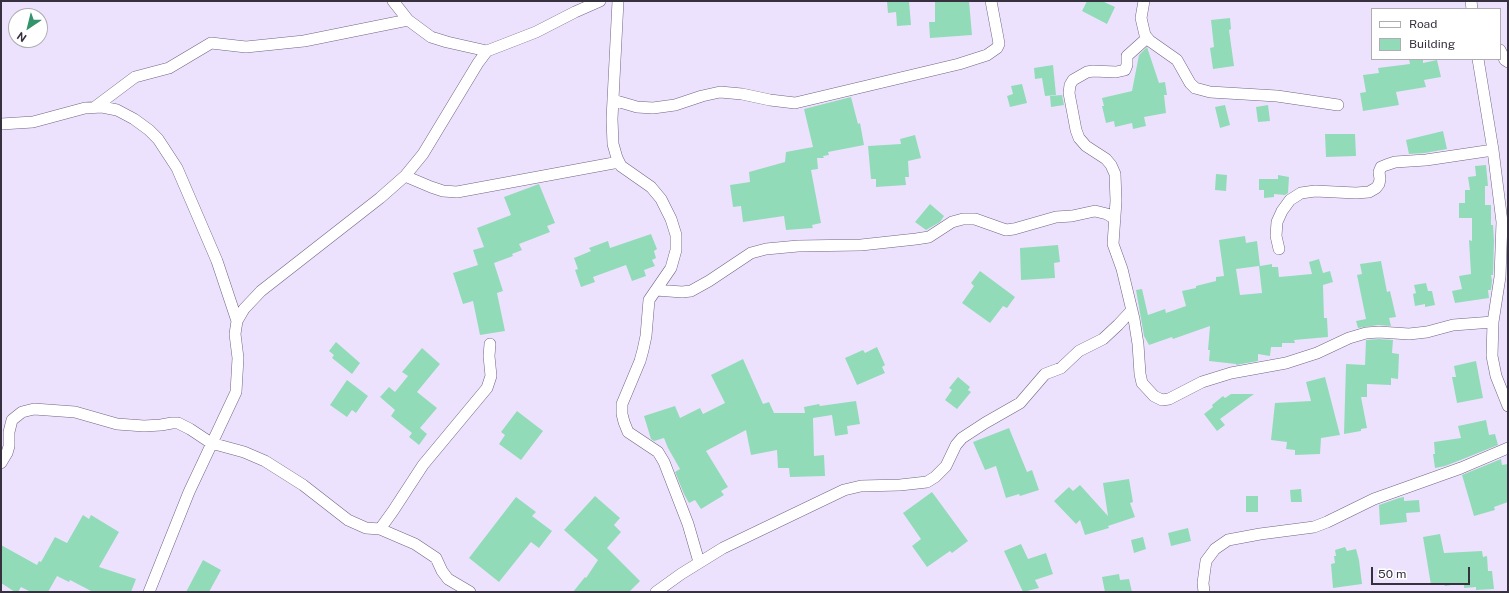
<!DOCTYPE html>
<style>
body{margin:0}
#map{position:relative;width:1509px;height:593px;overflow:hidden;background:#ede2fe;font-family:"Public Sans",sans-serif}
canvas{display:block}
.frame{position:absolute;inset:0;border:2px solid #37313f;pointer-events:none}
.legend{position:absolute;left:1371px;top:8px;width:130px;height:52px;box-sizing:border-box;background:#fff;border:1px solid #afadb2;margin:0;padding:5px 7px;list-style:none;font-size:12px;color:#37313f}
.legend li{display:flex;align-items:center;gap:8px;height:20px}
.legend b{width:20px;border:1px solid #afadb2}
.north{position:absolute;left:8px;top:8px;width:40px;height:40px;box-sizing:border-box;background:#fff;border:1px solid #afadb2;border-radius:50%;rotate:215deg;font-size:11px;font-weight:700;line-height:16px;text-align:center;color:#37313f}
.north::after{content:'';display:block;margin:auto;width:14px;height:18px;background:#33936c;clip-path:polygon(50% 0,100% 100%,50% 72%,0 100%)}
.scale{position:absolute;left:1371px;top:567px;width:99px;height:18px;box-sizing:border-box;border:2px solid #37313f;border-top:0;padding-left:5px;font-size:12px;line-height:14px;white-space:nowrap;color:#37313f;-webkit-text-stroke:3px #fff;paint-order:stroke}
</style>
<div id="map">
<canvas width="1509" height="593"></canvas>
<div class="frame"></div>
<ul class="legend">
<li><b style="height:5px;background:#fff"></b>Road</li>
<li><b style="height:11px;background:#92dbb8"></b>Building</li>
</ul>
<div class="north">N</div>
<div class="scale">50 m</div>
</div>
<script>
const context = document.querySelector('canvas').getContext('2d');
context.lineJoin = 'round';
function fillPath(path, color) { context.fillStyle = color; context.fill(path, 'evenodd'); }
const shape = rows => new Path2D(rows.map(r => 'M' + r).join(''));
function strokePath(path, color, width, dash) { context.strokeStyle = color; context.lineWidth = width; context.lineCap = dash ? 'butt' : 'round'; context.setLineDash(dash || []); context.stroke(path); }
const building = shape([
 [887,1,909,1,911,25,897,26,896,12,888,13],
 [935,1,969,1,972,35,930,38,929,22,935,22],
 [1087,1,1102,1,1115,7,1107,24,1082,11],
 [1230,18,1231,29,1229,30,1234,66,1213,69,1210,48,1214,47,1211,20],
 [1147,47,1159,83,1165,82,1167,95,1164,95,1166,113,1144,117,1146,126,1133,129,1132,123,1115,127,1114,121,1106,123,1102,106,1104,106,1102,98,1132,91,1139,55],
 [1409,59,1423,59,1423,63,1437,60,1441,77,1424,80,1426,87,1396,92,1399,105,1363,111,1360,93,1366,92,1363,75,1379,73,1378,68,1410,64],
 [1053,65,1056,95,1045,96,1042,78,1035,79,1034,68],
 [1022,84,1027,103,1010,107,1007,96,1013,94,1011,86],
 [1062,95,1064,105,1051,107,1050,96],
 [851,97,858,124,860,123,864,145,828,152,829,155,823,156,824,158,817,158,818,169,811,170,821,223,812,225,813,228,786,230,784,216,743,222,741,206,733,207,730,185,750,182,749,172,785,162,786,152,813,147,804,109],
 [1225,105,1230,125,1220,128,1215,107],
 [1268,105,1270,121,1258,122,1256,107],
 [1443,131,1447,149,1425,153,1409,154,1406,140],
 [1325,134,1355,134,1356,156,1326,157],
 [915,135,921,158,908,161,909,177,905,177,906,185,876,187,876,179,871,179,868,146,901,144,900,139],
 [1486,165,1488,186,1485,186,1485,205,1491,205,1491,225,1493,225,1494,241,1493,275,1491,275,1492,281,1491,290,1488,290,1489,298,1455,303,1452,291,1462,289,1459,276,1471,274,1469,240,1472,241,1472,218,1459,218,1459,203,1465,203,1465,190,1470,190,1468,177,1476,176,1475,166],
 [1216,174,1227,175,1226,191,1215,190],
 [1278,175,1289,177,1288,193,1285,195,1274,194,1274,197,1264,198,1264,190,1259,190,1259,179,1278,179],
 [539,184,555,223,547,226,550,232,519,244,522,250,512,254,513,256,494,263,503,291,497,293,505,331,480,335,473,301,463,304,453,273,478,265,473,250,484,247,477,228,511,215,504,197],
 [930,204,944,216,940,222,926,230,915,222],
 [651,234,657,249,654,251,656,258,652,260,655,266,644,270,646,276,632,281,626,265,593,277,595,282,581,287,575,270,578,269,574,258,591,251,589,248,608,241,610,248],
 [1245,236,1246,243,1257,241,1260,266,1272,264,1272,267,1278,267,1279,277,1312,274,1309,262,1319,259,1323,273,1330,271,1333,282,1323,285,1324,318,1327,318,1328,337,1294,340,1295,343,1282,343,1282,347,1271,347,1270,356,1258,354,1258,361,1236,365,1236,364,1209,361,1210,350,1208,350,1210,326,1173,339,1172,337,1149,345,1144,336,1136,290,1142,289,1148,315,1165,309,1166,313,1186,306,1182,291,1196,288,1196,286,1216,281,1216,277,1224,276,1219,240],
 [1259,266,1262,293,1240,295,1236,269],
 [1058,245,1060,262,1054,263,1055,278,1021,280,1020,248],
 [1381,261,1387,292,1390,291,1396,317,1389,318,1391,326,1378,325,1358,328,1356,321,1366,319,1357,275,1362,274,1360,264],
 [980,271,1015,297,1007,308,1003,306,990,323,962,303,974,286,971,283],
 [1426,283,1428,291,1432,291,1435,305,1425,307,1425,304,1415,306,1413,294,1416,293,1414,285],
 [1379,339,1393,340,1392,353,1399,354,1398,379,1391,378,1391,385,1367,384,1367,397,1361,397,1367,428,1361,429,1361,431,1344,434,1346,364,1365,365,1366,340],
 [336,342,360,363,352,374,332,358,334,355,329,351],
 [877,347,885,365,882,367,885,373,857,385,845,358,863,350,865,353],
 [422,348,440,364,417,392,437,408,420,428,427,434,419,445,409,437,412,433,391,416,395,410,380,397,389,387,395,392,408,376,402,372],
 [743,359,763,404,769,402,774,413,805,413,804,407,819,404,820,406,856,401,860,424,847,426,848,434,835,436,832,415,813,418,814,456,824,455,825,476,790,477,789,468,778,468,777,450,751,455,746,430,706,451,728,487,721,491,724,495,701,509,695,500,689,503,684,494,675,472,680,469,668,448,664,438,654,441,651,439,644,416,675,406,680,418,700,408,703,414,725,403,711,375],
 [1476,361,1483,398,1457,403,1452,377,1456,377,1454,366],
 [958,377,970,387,968,390,971,392,957,409,945,400,952,390,949,388],
 [1325,377,1340,435,1321,438,1320,454,1295,455,1295,450,1286,449,1287,442,1271,440,1275,403,1311,401,1306,382],
 [347,380,368,396,356,413,352,410,347,417,330,405],
 [1231,394,1254,394,1220,419,1225,425,1217,431,1204,414,1213,407,1212,405,1223,396,1225,398],
 [517,411,543,431,521,460,499,444,505,435,501,432],
 [1486,420,1489,435,1495,434,1498,445,1458,461,1445,466,1435,468,1433,454,1435,454,1434,442,1461,438,1458,426],
 [1009,428,1027,472,1032,470,1039,490,1020,496,1019,494,1006,498,996,466,985,470,973,442],
 [1501,459,1502,465,1508,464,1508,502,1494,507,1495,510,1474,516,1462,475],
 [1129,479,1133,502,1130,503,1135,517,1108,526,1109,528,1085,535,1080,520,1076,524,1054,501,1069,487,1073,491,1080,485,1108,516,1103,483],
 [1301,489,1302,502,1291,502,1290,490],
 [932,492,968,541,952,553,950,551,927,567,912,546,921,539,903,513],
 [595,496,620,518,614,525,621,532,607,548,640,581,629,592,573,592,585,577,586,578,598,560,564,530],
 [1246,496,1258,496,1258,512,1246,512],
 [516,497,536,512,532,516,552,531,539,548,531,542,499,582,469,558],
 [1404,497,1404,501,1419,500,1420,512,1406,513,1407,522,1380,525,1379,505,1399,498],
 [83,515,89,519,91,515,119,532,99,567,136,579,131,592,93,592,70,580,69,582,57,576,48,592,31,592,21,587,18,592,15,592,1,583,1,545,37,565,39,561,41,562,55,537,67,543],
 [1188,528,1191,541,1171,546,1168,533],
 [1440,534,1444,553,1482,551,1483,557,1487,556,1488,571,1492,571,1494,589,1476,590,1476,587,1464,588,1464,583,1445,586,1444,583,1431,585,1423,537],
 [1143,537,1146,549,1134,553,1131,540],
 [1021,544,1028,559,1046,553,1053,574,1035,580,1039,588,1023,592,1004,551],
 [1345,547,1347,551,1356,549,1359,560,1362,584,1333,588,1331,564,1335,563,1334,556,1336,556,1335,550],
 [203,560,221,570,209,592,186,592],
 [1119,574,1120,580,1129,579,1132,592,1105,592,1102,577]
]);
const street = shape([
 [393,1,408,20,431,37,447,42,487,51],
 [618,1,612,119,613,144,617,158,621,166,651,187,661,199,671,219,676,235,676,250,671,268,649,300,646,336,643,350,640,361,622,404,622,414,624,422,628,432,658,452,664,462,688,524,699,562],
 [1144,1,1141,18,1145,35,1150,41,1177,60,1190,83,1195,88,1210,92,1277,96,1338,105],
 [1471,1,1472,9],
 [1147,38,1127,56,1127,65,1125,70,1116,72,1093,71,1087,72,1073,80,1070,85,1069,93,1076,130,1079,138,1086,146,1106,159,1111,165,1115,174,1116,201,1113,244,1122,269,1134,319,1138,344,1140,374,1142,383,1154,396,1162,400,1169,399,1202,382,1231,373,1286,363,1317,353,1349,338,1366,333,1379,332,1409,334,1427,332,1453,325,1493,322],
 [1500,50,1505,60,1508,62],
 [1478,59,1493,150,1502,222,1500,277,1493,322,1492,356,1496,376,1508,406],
 [613,100,637,107,653,108,675,105,702,96,720,92,742,94,770,100,795,103,959,64,987,55,997,48,999,44,998,38,991,1],
 [95,107,135,77,169,68,211,43,246,47,304,41,408,20],
 [1,124,33,122,85,108,102,107,117,110,134,119,149,130,158,139,177,168,217,261,237,321],
 [405,176,431,187,443,191,457,192,619,162],
 [1279,249,1276,236,1277,222,1282,211,1290,200,1301,193,1315,191,1356,193,1369,192,1376,188,1379,184,1380,179,1379,172,1381,167,1386,165,1395,162,1426,160,1493,150],
 [656,290,682,292,691,291,709,281,751,253,766,249,798,246,861,245,916,239,929,237,952,222,963,219,975,219,1006,230,1014,229,1056,217,1072,216,1095,211,1107,214,1115,219],
 [1,463,7,453,9,446,9,432,12,420,22,412,34,409,75,412,117,424,144,426,161,425,172,423,178,423,190,429,211,443,244,452,265,461,303,485,348,520,366,528,380,529,415,544,436,558,442,571,448,579,470,592],
 [380,529,393,511,423,465,487,388,491,376,489,356,490,344],
 [149,592,189,492,236,392,238,358,235,334,237,321,244,309,261,291,380,198,405,176,423,154,478,63,487,51,536,32,575,12,600,1],
 [656,592,681,574,723,548,844,490,861,486,900,485,927,482,935,477,946,466,956,445,962,438,985,423,1020,403,1045,374,1061,368,1079,351,1103,339,1118,325,1132,310],
 [1204,592,1203,583,1206,561,1215,549,1228,540,1260,534,1314,527,1327,522,1374,499,1461,468,1508,448]
]);
fillPath(building, '#92dbb8');
strokePath(street, '#716483', 12);
strokePath(street, '#fff', 11);
</script>
